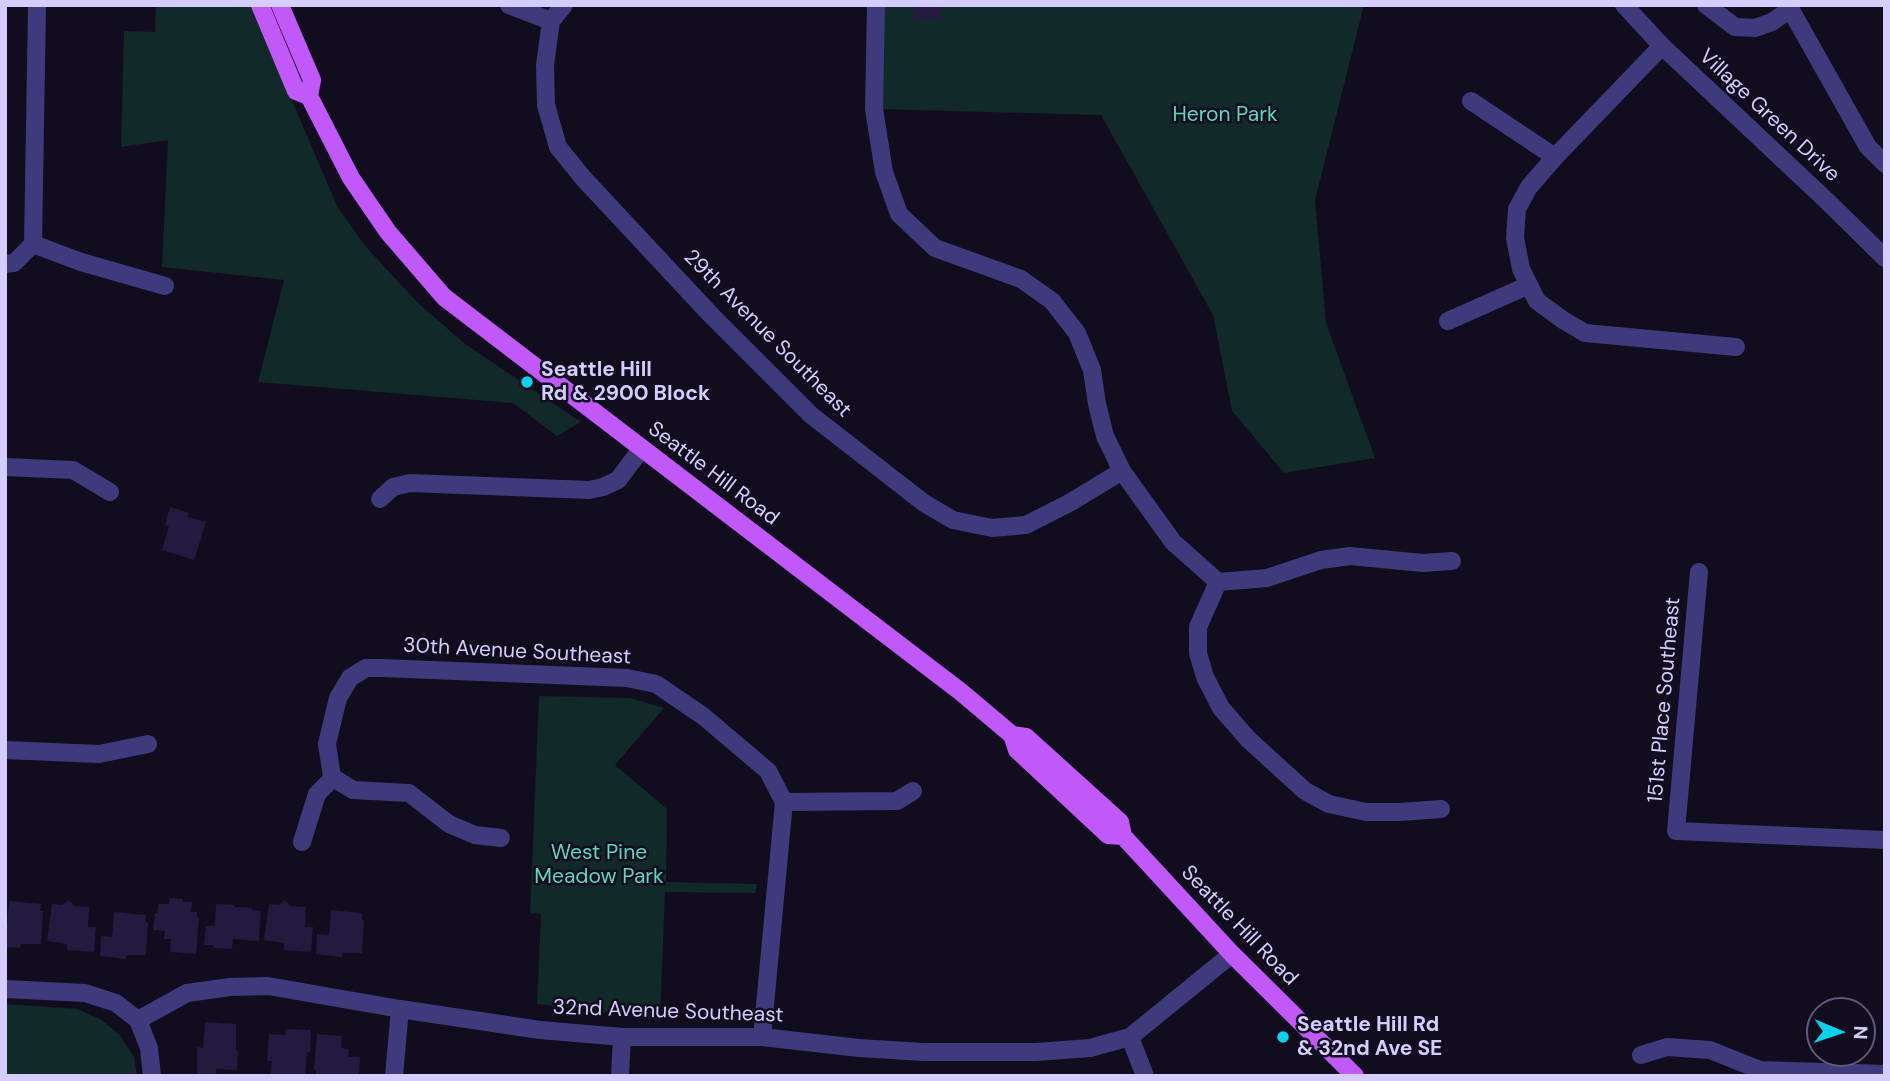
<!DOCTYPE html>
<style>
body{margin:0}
#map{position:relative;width:1890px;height:1081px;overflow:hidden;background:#110d1f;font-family:"DM Sans",sans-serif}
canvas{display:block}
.frame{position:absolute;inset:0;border:7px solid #d4cdfd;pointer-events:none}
.north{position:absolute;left:1806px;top:997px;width:70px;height:70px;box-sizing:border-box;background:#110d1f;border:2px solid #5f5a78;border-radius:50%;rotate:92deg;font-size:19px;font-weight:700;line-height:28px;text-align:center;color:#d4cdfd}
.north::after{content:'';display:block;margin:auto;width:24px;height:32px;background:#0ad1ec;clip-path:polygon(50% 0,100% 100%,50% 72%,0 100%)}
</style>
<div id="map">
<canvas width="1890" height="1081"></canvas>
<div class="frame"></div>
<div class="north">N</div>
</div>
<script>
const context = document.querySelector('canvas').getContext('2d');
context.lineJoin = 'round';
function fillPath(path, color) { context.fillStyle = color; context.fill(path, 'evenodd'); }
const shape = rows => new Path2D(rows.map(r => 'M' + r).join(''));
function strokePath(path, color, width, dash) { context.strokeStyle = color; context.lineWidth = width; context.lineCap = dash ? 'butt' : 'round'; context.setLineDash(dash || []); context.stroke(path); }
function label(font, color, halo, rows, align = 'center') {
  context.font = font + ' "DM Sans",sans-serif'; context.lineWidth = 5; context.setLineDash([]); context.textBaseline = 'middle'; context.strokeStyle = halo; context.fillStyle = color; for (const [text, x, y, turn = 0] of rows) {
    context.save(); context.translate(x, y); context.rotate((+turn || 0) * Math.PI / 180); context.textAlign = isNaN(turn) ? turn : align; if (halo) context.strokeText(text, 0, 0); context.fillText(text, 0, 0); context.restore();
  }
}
const green = shape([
 [156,5,251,5,338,208,366,247,418,303,464,343,581,422,557,436,513,403,258,382,284,280,162,267,168,140,121,147,124,31,155,32],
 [876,5,1364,5,1315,200,1326,323,1375,458,1284,473,1232,411,1213,315,1101,115,874,109],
 [539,696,630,698,664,708,615,765,667,809,666,882,757,884,755,893,665,892,660,1021,591,1010,537,1004,541,914,530,913],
 [5,1004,77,1009,100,1019,119,1034,134,1057,137,1076,5,1076]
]);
const building = shape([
 [915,5,941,5,940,20,914,20],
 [170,507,189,513,187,517,206,522,194,560,162,550,169,526,165,525],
 [169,898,183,899,183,902,192,902,191,912,197,912,197,918,199,918,196,954,170,952,171,939,164,939,165,931,153,930,155,913,157,913,158,904,169,904],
 [69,900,74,906,89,907,88,927,96,927,94,952,67,950,67,944,47,941,52,904,62,905],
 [285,900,290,906,306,907,305,927,313,927,311,952,284,950,284,943,264,940,269,904,279,905],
 [9,901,41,904,40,911,43,911,41,944,21,944,20,948,5,947,5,926,7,926],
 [216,904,234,905,234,907,252,908,252,910,261,911,259,941,233,939,232,949,213,948,213,945,204,945,206,926,215,926],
 [331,910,362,913,362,920,364,920,362,953,342,953,342,957,316,954,317,934,329,935],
 [114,912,146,915,146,922,148,922,146,955,126,955,126,959,100,956,101,936,112,937],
 [205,1022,236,1024,236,1051,238,1051,237,1070,216,1069,216,1076,197,1076,197,1047,203,1048],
 [286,1029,311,1030,310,1052,307,1052,305,1076,271,1074,272,1061,267,1061,269,1034,285,1035],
 [317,1034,342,1036,341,1048,349,1049,348,1057,360,1057,359,1074,356,1076,316,1076,316,1070,314,1070]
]);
const minor = shape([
 [509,5,551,21,564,5],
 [876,5,874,109,884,172,899,214,935,248,1021,279,1052,301,1077,333,1092,370,1097,404,1105,436,1122,471,1173,542,1218,582],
 [1624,5,1662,46,1828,202,1885,258],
 [1706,5,1735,27,1755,28,1772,22,1790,9],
 [1788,5,1868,147,1885,164],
 [551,21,545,65,546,105,558,147,584,179,711,315,811,415,924,503,953,520,992,528,1026,525,1071,502,1122,471],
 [1662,46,1555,157,1529,187,1517,209,1515,238,1521,269,1537,301,1563,320,1585,333,1736,347],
 [1471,101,1555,157],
 [33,244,37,5],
 [33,244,81,262,165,286],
 [5,264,14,263,33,244],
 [1448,321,1529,285],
 [5,467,73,470,110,492],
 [380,499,393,487,410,483,589,490,603,487,618,480,642,448],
 [1699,572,1676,831,1885,840],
 [1218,582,1198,627,1198,653,1205,677,1221,708,1248,739,1305,791,1329,804,1366,812,1400,812,1441,809],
 [1218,582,1267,578,1321,560,1350,556,1423,563,1452,561],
 [5,750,99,754,148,744],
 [784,802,897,801,913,791],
 [501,838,475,835,449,824,409,793,353,790,332,777,327,744,338,698,350,678,366,668,382,668,627,678,656,684,703,716,768,771,784,802,762,1037],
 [302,842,317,794,334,777],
 [5,989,85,993,116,1003,138,1020,149,1048,152,1076],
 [138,1020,187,993,230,987,268,986,400,1009,540,1030,622,1037,762,1037,859,1048,923,1052,1036,1052,1090,1048,1130,1037,1232,954],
 [1130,1037,1145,1076],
 [1641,1055,1667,1047,1710,1050,1760,1070,1885,1074],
 [394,1076,400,1009],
 [620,1076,622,1037]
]);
const major = shape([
 [260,5,296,91,309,96],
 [280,5,312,80,309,96,351,178,388,232,444,297,961,692,1012,735,1017,750,1108,835,1123,836],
 [1012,735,1026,737,1120,822,1123,836,1232,954,1355,1076]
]);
const markers = [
 [527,382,7,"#0ad1ec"],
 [1283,1037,7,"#0ad1ec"]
];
const parkNames = [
 ["Heron Park",1225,115],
 ["West Pine",599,853],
 ["Meadow Park",599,877]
];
const streetNames = [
 ["Village Green Drive",1769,116,43],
 ["29th Avenue Southeast",767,334,45],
 ["Seattle Hill Road",713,474,37],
 ["30th Avenue Southeast",517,652,3],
 ["151st Place Southeast",1665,700,-85],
 ["Seattle Hill Road",1239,926,46],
 ["32nd Avenue Southeast",668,1012,2]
];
const poiNames = [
 ["Seattle Hill",541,370],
 ["Rd & 2900 Block",541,394],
 ["Seattle Hill Rd",1297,1025],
 ["& 32nd Ave SE",1297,1049]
];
fillPath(green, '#112928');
fillPath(building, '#221a3f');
strokePath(minor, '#3e3a7c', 18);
strokePath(major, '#c059f8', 18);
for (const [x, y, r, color] of markers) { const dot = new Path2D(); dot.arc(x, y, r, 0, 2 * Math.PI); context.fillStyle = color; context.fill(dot); strokePath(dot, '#110d1f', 2.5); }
label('21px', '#5dd9bd', '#110d1f', parkNames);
label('21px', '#d4cdfd', '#110d1f', streetNames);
label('bold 21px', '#d4cdfd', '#110d1f', poiNames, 'left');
</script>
